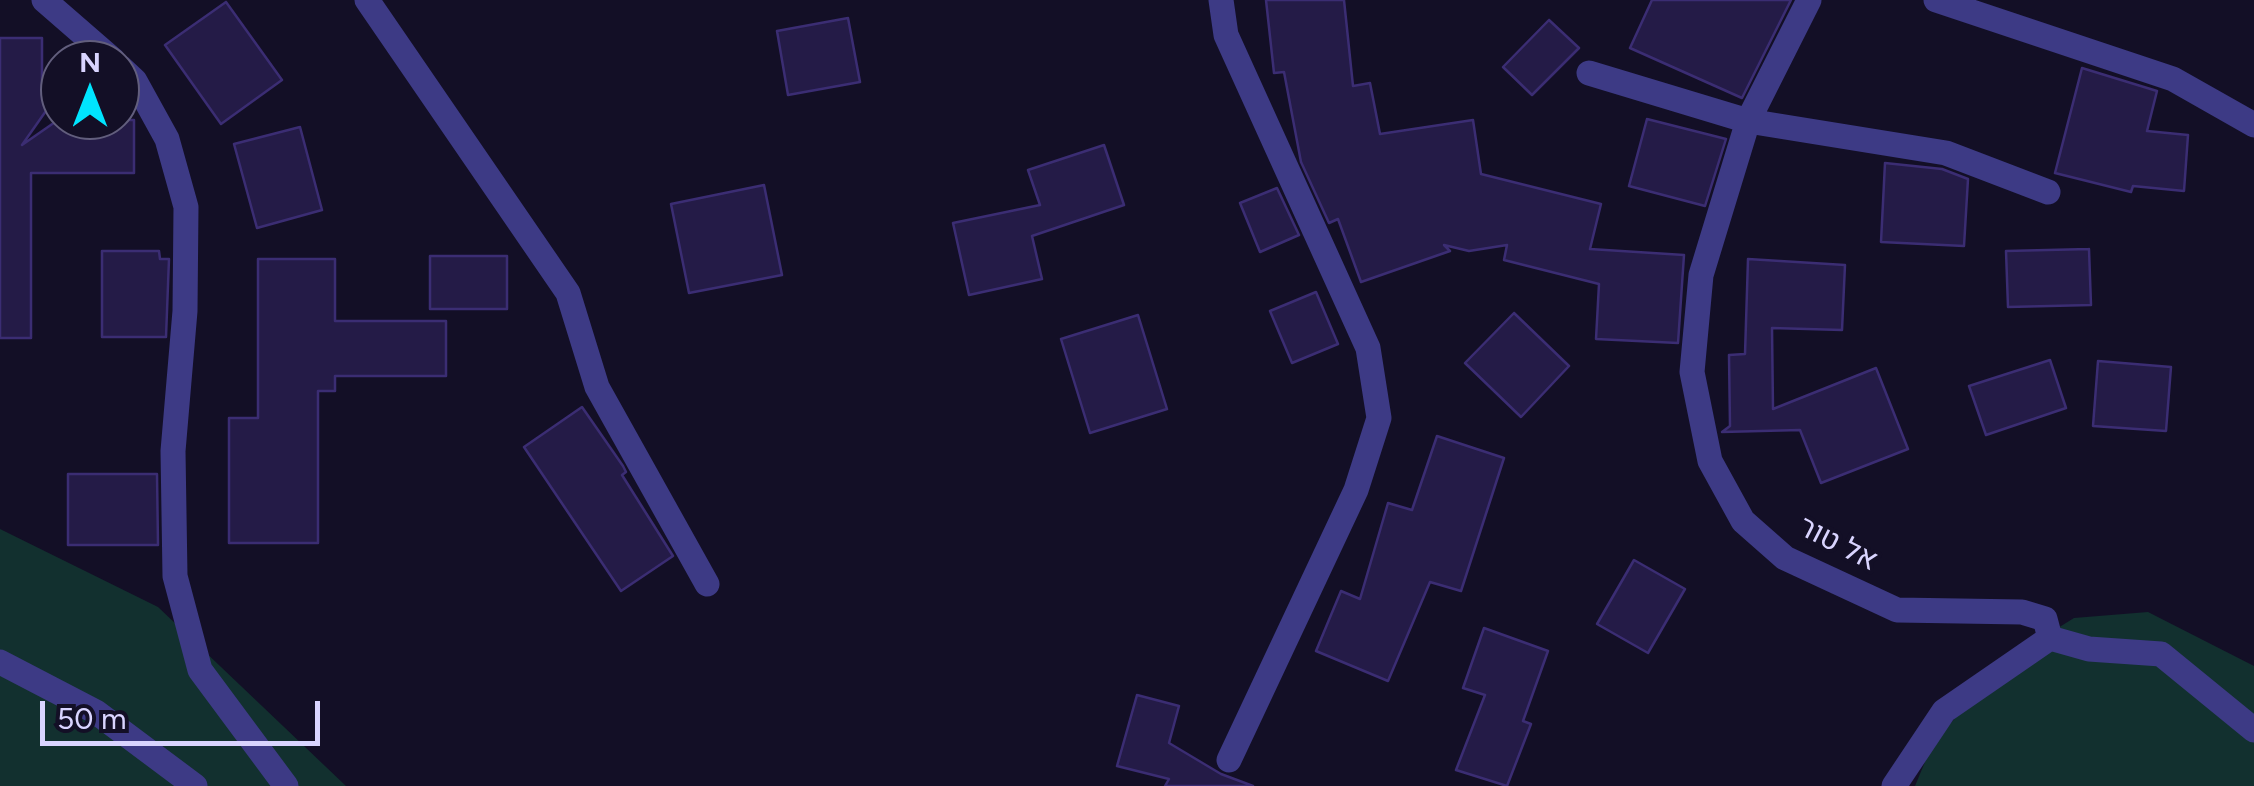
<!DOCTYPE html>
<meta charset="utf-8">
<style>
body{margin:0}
#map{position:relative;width:2254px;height:786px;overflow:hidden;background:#130f26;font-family:Figtree,sans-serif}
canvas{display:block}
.north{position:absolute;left:40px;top:40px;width:100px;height:100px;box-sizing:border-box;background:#130f26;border:2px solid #625e7d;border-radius:50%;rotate:0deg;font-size:28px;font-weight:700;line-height:40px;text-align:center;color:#d9d4ff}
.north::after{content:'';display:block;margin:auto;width:35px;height:45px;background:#00e5ff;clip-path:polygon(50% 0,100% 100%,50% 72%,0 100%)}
.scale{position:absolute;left:40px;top:701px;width:280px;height:45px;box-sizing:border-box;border:5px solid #d9d4ff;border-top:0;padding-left:12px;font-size:30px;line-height:35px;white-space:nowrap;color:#d9d4ff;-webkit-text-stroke:8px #130f26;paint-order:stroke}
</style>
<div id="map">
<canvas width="2254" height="786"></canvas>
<div class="north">N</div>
<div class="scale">50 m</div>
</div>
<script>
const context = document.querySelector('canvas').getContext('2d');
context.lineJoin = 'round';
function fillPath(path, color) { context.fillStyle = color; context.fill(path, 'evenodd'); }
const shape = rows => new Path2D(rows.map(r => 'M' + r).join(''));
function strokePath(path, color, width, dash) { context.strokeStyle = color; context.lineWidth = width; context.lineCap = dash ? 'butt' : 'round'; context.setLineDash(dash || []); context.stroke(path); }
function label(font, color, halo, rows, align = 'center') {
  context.font = font + ' Figtree,Heebo,sans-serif'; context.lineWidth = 8; context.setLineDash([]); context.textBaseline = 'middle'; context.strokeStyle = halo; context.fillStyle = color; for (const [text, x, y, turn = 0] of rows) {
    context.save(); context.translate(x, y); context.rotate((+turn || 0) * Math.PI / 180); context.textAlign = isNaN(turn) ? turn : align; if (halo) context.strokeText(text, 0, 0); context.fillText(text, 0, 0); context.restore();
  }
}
const green = shape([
 [0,529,158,607,346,786,0,786],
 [2148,612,2254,666,2254,786,1915,786,1932,745,2003,662,2074,618]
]);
const building = shape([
 [1266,0,1344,0,1353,86,1370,83,1380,134,1473,120,1481,174,1601,204,1590,249,1684,255,1678,343,1596,339,1599,284,1504,260,1507,245,1469,251,1444,245,1450,251,1361,282,1338,219,1329,223,1301,162,1284,72,1274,73,1266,0],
 [1652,0,1791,0,1742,98,1630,48,1652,0],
 [226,2,282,80,221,124,165,45,226,2],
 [848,18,860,82,788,95,777,31,848,18],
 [1549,20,1579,48,1532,95,1503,67,1549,20],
 [0,38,42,38,42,91,60,91,22,145,58,120,134,120,134,173,31,173,31,338,0,338,0,38],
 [2082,68,2157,91,2147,131,2188,135,2184,191,2133,186,2131,192,2055,173,2082,68],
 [1647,119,1726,139,1705,206,1629,186,1647,119],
 [300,127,322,210,257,228,234,144,300,127],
 [1104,145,1124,205,1032,236,1042,279,969,295,953,223,1040,205,1028,170,1104,145],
 [1885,163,1942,169,1968,179,1964,246,1881,242,1885,163],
 [764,185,782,275,689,293,671,204,764,185],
 [1277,188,1299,235,1260,252,1240,203,1277,188],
 [2089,249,2091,305,2008,307,2006,251,2089,249],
 [102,251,159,251,160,259,169,259,166,337,102,337,102,251],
 [430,256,507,256,507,309,430,309,430,256],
 [258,259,335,259,335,321,446,321,446,376,335,376,335,391,318,391,318,543,229,543,229,418,258,418,258,259],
 [1748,259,1845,265,1842,330,1772,328,1773,409,1876,368,1908,449,1821,483,1800,430,1722,432,1730,426,1729,355,1745,354,1748,259],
 [1316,292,1338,344,1292,363,1270,311,1316,292],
 [1514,313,1569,366,1521,417,1465,363,1514,313],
 [1138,315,1167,409,1090,433,1061,339,1138,315],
 [2050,360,2066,408,1986,435,1969,386,2050,360],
 [2098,361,2171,367,2166,431,2093,426,2098,361],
 [582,407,623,466,626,472,622,475,673,556,621,591,524,447,582,407],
 [1437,436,1504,458,1461,591,1430,582,1388,681,1316,651,1341,591,1360,599,1388,503,1412,510,1437,436],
 [68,474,157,474,158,545,68,545,68,474],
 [1634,560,1685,589,1648,653,1597,624,1634,560],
 [1484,628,1548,651,1523,721,1531,724,1507,786,1456,770,1485,695,1463,688,1484,628],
 [1137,695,1179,706,1169,743,1221,774,1253,786,1165,786,1169,779,1117,766,1137,695]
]);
const minor = shape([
 [44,0,113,60],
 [367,0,568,293,597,387,707,584],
 [1221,0,1226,35,1368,348,1379,418,1356,490,1229,760],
 [1809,0,1748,121,1701,275,1692,372,1710,461,1743,521,1785,558,1897,610,2022,612,2045,619,2050,638,1944,711,1894,786],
 [1936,0,2173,79,2254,125],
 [120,67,135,81,167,139,186,207,185,311,173,451,175,576,200,670,286,786],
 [1589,73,1748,121,1946,153,2048,192],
 [2050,638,2089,649,2161,654,2254,730],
 [0,662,96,712,195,786]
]);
const streetNames = [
 ["אל טור",1838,544,27]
];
fillPath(green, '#12302f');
fillPath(building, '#241b47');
strokePath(building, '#3b2d73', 2.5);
strokePath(minor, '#3d3a85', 25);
label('30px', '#d9d4ff', '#130f26', streetNames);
</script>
